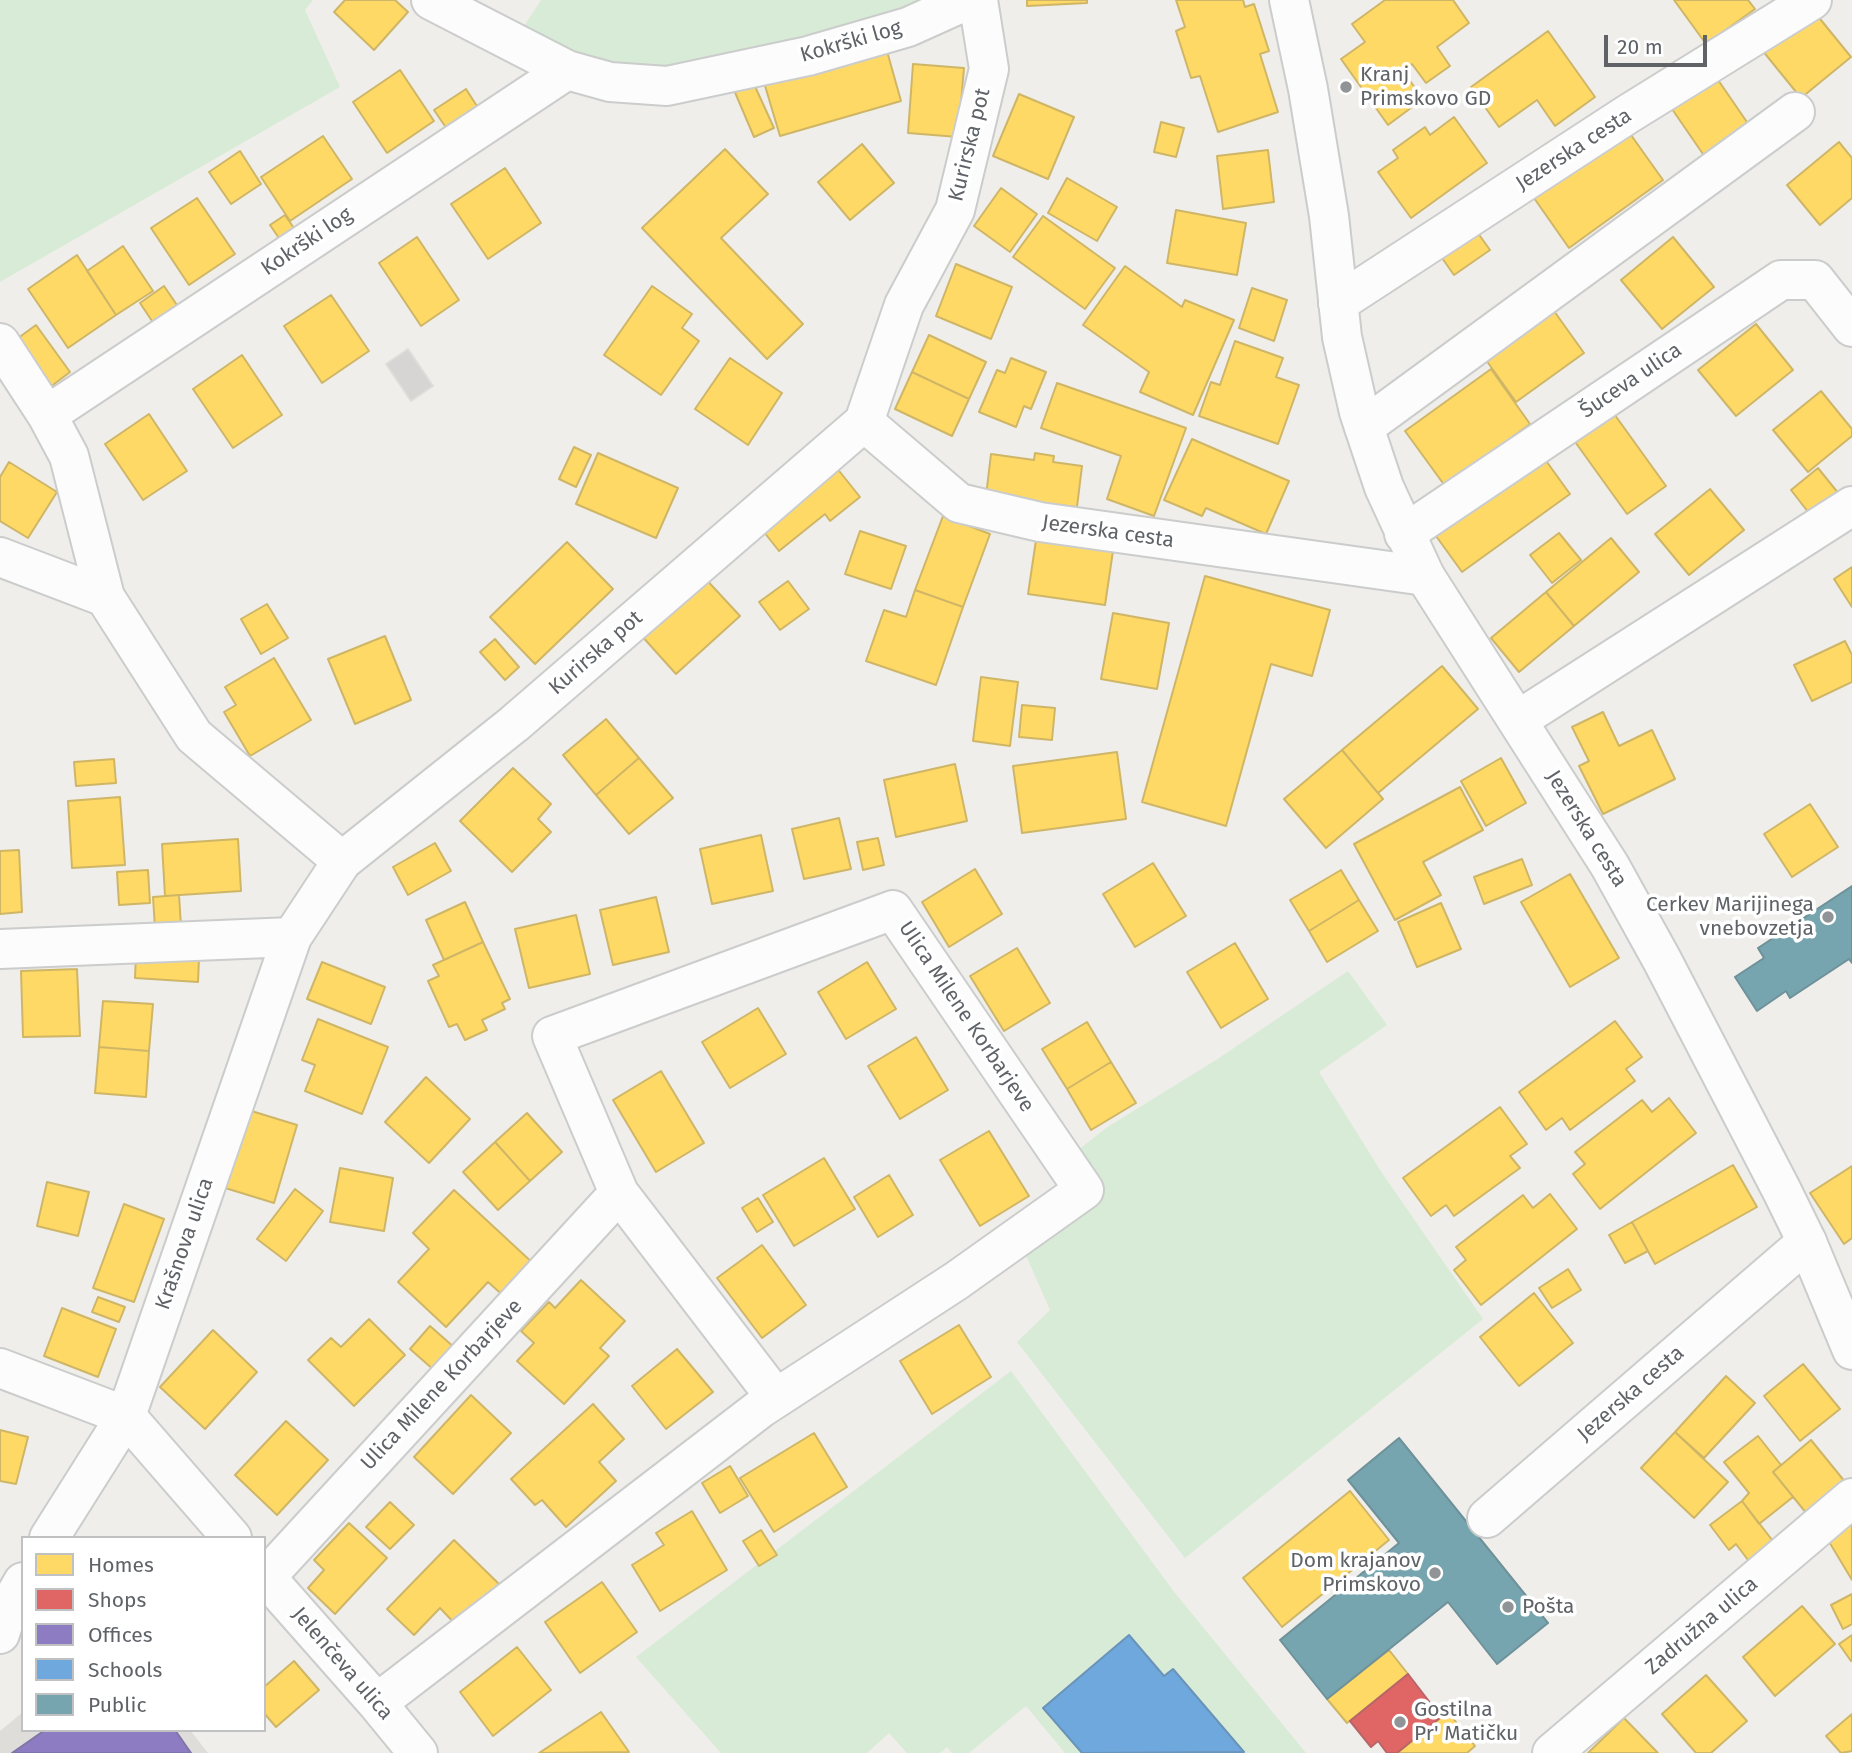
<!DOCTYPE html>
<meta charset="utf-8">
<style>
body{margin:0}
#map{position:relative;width:1852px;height:1753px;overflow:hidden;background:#efeeea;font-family:"Fira Sans",sans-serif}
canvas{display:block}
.legend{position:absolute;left:21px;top:1536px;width:245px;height:196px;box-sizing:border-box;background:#fff;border:2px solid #bfc1c3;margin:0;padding:9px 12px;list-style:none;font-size:21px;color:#5f6368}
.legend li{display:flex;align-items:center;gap:14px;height:35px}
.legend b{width:35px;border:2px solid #bfc1c3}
.scale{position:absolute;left:1604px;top:35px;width:103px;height:32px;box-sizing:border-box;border:4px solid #5f6368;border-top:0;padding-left:9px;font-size:21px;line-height:24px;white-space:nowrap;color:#5f6368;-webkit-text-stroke:5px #fff;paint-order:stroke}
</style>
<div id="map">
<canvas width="1852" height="1753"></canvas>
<ul class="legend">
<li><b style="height:19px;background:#ffd966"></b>Homes</li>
<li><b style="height:19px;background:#e06666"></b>Shops</li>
<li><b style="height:19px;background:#8e7cc3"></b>Offices</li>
<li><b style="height:19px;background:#6fa8dc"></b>Schools</li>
<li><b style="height:19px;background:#76a5af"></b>Public</li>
</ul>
<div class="scale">20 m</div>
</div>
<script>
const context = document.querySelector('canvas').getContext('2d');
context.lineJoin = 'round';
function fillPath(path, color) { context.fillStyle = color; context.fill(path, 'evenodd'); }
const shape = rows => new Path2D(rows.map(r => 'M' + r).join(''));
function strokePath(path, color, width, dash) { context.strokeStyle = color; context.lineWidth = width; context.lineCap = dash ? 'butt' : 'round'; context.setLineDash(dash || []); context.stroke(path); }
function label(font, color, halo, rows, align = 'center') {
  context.font = font + ' "Fira Sans",sans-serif'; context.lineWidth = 7; context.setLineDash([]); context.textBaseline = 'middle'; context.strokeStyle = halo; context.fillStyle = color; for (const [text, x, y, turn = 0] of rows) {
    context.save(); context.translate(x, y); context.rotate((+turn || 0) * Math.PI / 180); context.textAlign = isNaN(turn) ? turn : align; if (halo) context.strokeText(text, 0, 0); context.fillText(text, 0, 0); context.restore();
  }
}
const industrial = shape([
 [23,1712,23,1730,190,1730,208,1753,0,1753,0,1731]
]);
const green = shape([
 [0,0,313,0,305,10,340,87,0,282],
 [541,0,924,0,926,11,640,76,518,35],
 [1348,971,1387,1025,1319,1072,1382,1173,1483,1319,1185,1558,1017,1342,1050,1310,1025,1253,1077,1151,1106,1128,1216,1060],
 [1011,1371,1175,1593,1306,1753,1065,1753,1026,1706,969,1753,952,1753,947,1747,940,1753,907,1753,889,1733,867,1753,721,1753,636,1657]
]);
const homes = shape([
 [345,0,395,0,408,12,374,50,334,12,345,0],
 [1027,0,1087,0,1087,3,1027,6,1027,0],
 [1176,0,1243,0,1245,7,1254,4,1269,51,1260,54,1278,112,1218,132,1200,76,1191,78,1176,31,1185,27,1176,0],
 [1385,0,1453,0,1469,23,1437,47,1450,66,1426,83,1412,64,1403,71,1423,99,1388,125,1341,59,1365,42,1352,24,1385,0],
 [1674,0,1748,0,1755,9,1706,44,1674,0],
 [1812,9,1851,57,1801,98,1762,50,1812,9],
 [1548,31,1595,97,1555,126,1537,100,1499,127,1471,87,1548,31],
 [885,44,901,101,780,136,763,79,885,44],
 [913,64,964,68,958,137,908,133,913,64],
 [400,70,434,121,387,153,353,102,400,70],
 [1716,77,1749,125,1705,157,1672,109,1716,77],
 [753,82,774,128,754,137,734,90,753,82],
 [466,89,482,114,451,135,434,110,466,89],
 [1019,94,1074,117,1048,179,993,156,1019,94],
 [1454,117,1487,163,1411,218,1378,172,1398,158,1393,150,1425,127,1430,135,1454,117],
 [1621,121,1663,180,1569,248,1527,188,1621,121],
 [1161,122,1184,128,1176,157,1154,152,1161,122],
 [323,136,352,179,290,221,261,177,323,136],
 [1839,142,1852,158,1852,198,1820,225,1787,185,1839,142],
 [862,144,894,183,850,220,818,182,862,144],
 [725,149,768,194,721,238,803,324,767,359,642,228,725,149],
 [1268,150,1274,202,1223,209,1217,156,1268,150],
 [240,151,261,184,231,204,209,172,240,151],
 [505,168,541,223,488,259,451,204,505,168],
 [1067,178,1117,207,1097,241,1048,213,1067,178],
 [1001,188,1037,214,1010,252,974,226,1001,188],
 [197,198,235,254,189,285,151,228,197,198],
 [1176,210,1246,223,1237,275,1167,263,1176,210],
 [285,215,298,234,283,244,270,225,285,215],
 [1043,216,1115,268,1085,309,1013,257,1043,216],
 [1470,222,1490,250,1454,275,1435,248,1470,222],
 [417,237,459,300,421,326,379,263,417,237],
 [1673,237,1714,287,1662,329,1621,280,1673,237],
 [123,246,153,291,116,315,87,271,123,246],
 [77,255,116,315,68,348,28,289,77,255],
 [956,264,1012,287,991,339,936,316,956,264],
 [1125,266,1182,307,1185,300,1234,320,1193,415,1140,392,1149,372,1083,325,1125,266],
 [164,286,179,308,154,324,140,303,164,286],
 [652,286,692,314,682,328,699,341,661,395,604,355,652,286],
 [1252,288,1287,300,1274,341,1239,328,1252,288],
 [331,295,369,351,322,383,284,326,331,295],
 [1554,311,1584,353,1516,402,1486,360,1554,311],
 [1756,324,1793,370,1736,416,1698,370,1756,324],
 [36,325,70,372,45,391,10,344,36,325],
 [929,335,986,362,969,399,912,372,929,335],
 [1235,341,1283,358,1276,377,1299,385,1278,444,1199,416,1211,382,1220,385,1235,341],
 [242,355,282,415,233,448,193,389,242,355],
 [730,358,782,393,748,445,695,409,730,358],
 [1011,358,1046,372,1031,409,1024,406,1016,427,979,412,997,370,1005,373,1011,358],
 [1491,369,1530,424,1445,486,1405,431,1491,369],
 [912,372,969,399,952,436,895,409,912,372],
 [1057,383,1186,428,1154,516,1107,499,1121,456,1041,428,1057,383],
 [1821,391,1852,429,1852,436,1808,472,1773,430,1821,391],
 [1612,411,1666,486,1627,514,1573,439,1612,411],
 [149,414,187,471,143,500,105,444,149,414],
 [1192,439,1289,481,1266,534,1206,508,1202,516,1164,500,1192,439],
 [574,447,591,455,576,487,559,479,574,447],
 [598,453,678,488,656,538,576,504,598,453],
 [1035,453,1054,456,1053,462,1082,466,1077,507,1050,504,1048,511,986,496,991,454,1034,460,1035,453],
 [1544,458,1570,494,1462,572,1436,536,1544,458],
 [9,462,57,492,28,538,0,521,0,477,9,462],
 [832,462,860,497,830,521,825,514,779,551,756,522,832,462],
 [1818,468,1839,494,1812,517,1791,490,1818,468],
 [1710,489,1744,530,1689,575,1655,534,1710,489],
 [943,516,990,534,963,607,915,590,943,516],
 [860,531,906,546,891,589,845,574,860,531],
 [1559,533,1581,560,1552,583,1530,555,1559,533],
 [1611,538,1639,572,1574,626,1546,592,1611,538],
 [1036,540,1113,551,1105,605,1028,594,1036,540],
 [567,542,613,589,535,664,490,617,567,542],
 [1852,567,1852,607,1834,579,1852,567],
 [703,576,740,616,676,674,640,634,703,576],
 [1205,576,1330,610,1312,676,1271,664,1226,826,1142,802,1205,576],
 [788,581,809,609,780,630,759,602,788,581],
 [915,590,963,607,936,685,866,661,884,610,906,617,915,590],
 [1546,592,1574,626,1519,672,1491,638,1546,592],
 [267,604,288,638,261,654,241,619,267,604],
 [1113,613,1169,623,1157,689,1101,679,1113,613],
 [385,636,411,700,355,724,328,659,385,636],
 [495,639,519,667,505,680,480,652,495,639],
 [1845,641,1852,655,1852,682,1812,701,1794,665,1845,641],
 [274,658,311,720,250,756,224,712,236,705,225,687,274,658],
 [1442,666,1478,709,1378,793,1342,750,1442,666],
 [981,677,1018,682,1010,746,973,741,981,677],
 [1022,705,1055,708,1052,740,1019,737,1022,705],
 [1603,712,1619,746,1652,730,1675,779,1603,814,1579,766,1589,761,1572,727,1603,712],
 [606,719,639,758,596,795,563,755,606,719],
 [1342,750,1383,799,1326,848,1284,799,1342,750],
 [1117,752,1126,819,1022,833,1013,766,1117,752],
 [639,758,673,798,629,834,596,795,639,758],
 [1501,758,1526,803,1486,826,1461,781,1501,758],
 [114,759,116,783,76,786,74,762,114,759],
 [955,764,967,821,896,837,884,780,955,764],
 [513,768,551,804,538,819,551,832,512,872,460,821,513,768],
 [1460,787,1483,830,1423,862,1441,895,1395,920,1354,844,1460,787],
 [120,797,125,865,72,868,68,801,120,797],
 [1810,804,1838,847,1792,877,1764,834,1810,804],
 [839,818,851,869,804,879,792,829,839,818],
 [761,835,773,891,712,904,700,849,761,835],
 [878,838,884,865,863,870,857,842,878,838],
 [238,839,241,891,165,896,162,844,238,839],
 [435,843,451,871,408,895,393,867,435,843],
 [19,850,22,912,0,914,0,851,19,850],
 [1522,859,1532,885,1484,904,1474,877,1522,859],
 [1153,863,1186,916,1135,947,1103,894,1153,863],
 [975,869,1002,914,949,947,922,902,975,869],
 [148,870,150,903,119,905,117,872,148,870],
 [1341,870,1359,900,1309,931,1290,900,1341,870],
 [1570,874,1619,958,1570,987,1521,902,1570,874],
 [179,895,181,926,155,928,153,897,179,895],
 [656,897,669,952,613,965,600,910,656,897],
 [1359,900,1378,931,1327,962,1309,931,1359,900],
 [465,902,483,942,444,960,426,920,465,902],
 [1441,903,1461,949,1417,967,1398,922,1441,903],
 [576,915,590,974,529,988,515,929,576,915],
 [483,942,510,999,502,1003,505,1009,482,1020,487,1030,465,1040,457,1024,449,1027,428,981,439,976,433,965,483,942],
 [1235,943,1268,999,1221,1028,1187,972,1235,943],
 [1017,948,1050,1003,1004,1031,970,976,1017,948],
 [136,954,199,958,198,982,135,978,136,954],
 [322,962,385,987,371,1024,307,999,322,962],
 [867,962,896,1009,846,1039,818,992,867,962],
 [77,969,80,1036,23,1037,21,971,77,969],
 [103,1001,153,1004,149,1051,99,1047,103,1001],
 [758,1008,786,1054,730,1088,702,1042,758,1008],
 [318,1019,388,1047,362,1114,305,1091,315,1065,302,1060,318,1019],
 [1615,1021,1642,1057,1626,1069,1635,1081,1570,1130,1562,1118,1546,1130,1519,1092,1615,1021],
 [1087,1022,1111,1062,1067,1089,1042,1049,1087,1022],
 [916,1037,948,1090,900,1119,868,1066,916,1037],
 [99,1047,149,1051,146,1097,95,1093,99,1047],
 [1111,1062,1136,1103,1091,1130,1067,1089,1111,1062],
 [661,1071,704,1143,656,1172,613,1100,661,1071],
 [426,1077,470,1119,429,1163,385,1122,426,1077],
 [1669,1098,1696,1133,1600,1209,1573,1174,1585,1164,1575,1152,1642,1100,1652,1112,1669,1098],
 [1500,1107,1527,1144,1510,1156,1520,1168,1454,1216,1446,1205,1431,1216,1403,1178,1500,1107],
 [245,1109,297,1125,274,1203,222,1187,245,1109],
 [527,1113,562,1152,530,1181,495,1142,527,1113],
 [989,1131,1029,1196,980,1226,940,1160,989,1131],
 [495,1142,530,1181,498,1210,463,1172,495,1142],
 [824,1158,855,1209,794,1246,763,1195,824,1158],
 [1733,1165,1757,1207,1655,1264,1632,1222,1733,1165],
 [1852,1166,1852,1238,1844,1244,1810,1193,1852,1166],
 [340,1168,393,1178,384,1231,330,1222,340,1168],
 [889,1175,913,1215,878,1237,854,1197,889,1175],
 [47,1182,89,1192,78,1236,37,1226,47,1182],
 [295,1189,323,1211,286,1261,257,1239,295,1189],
 [454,1190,536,1266,506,1298,488,1282,446,1327,398,1282,429,1249,413,1233,454,1190],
 [1550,1194,1577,1229,1481,1305,1454,1270,1466,1260,1456,1247,1523,1195,1533,1208,1550,1194],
 [758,1198,773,1222,757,1232,742,1208,758,1198],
 [124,1204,164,1219,134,1302,93,1288,124,1204],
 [1632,1222,1648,1251,1625,1263,1609,1235,1632,1222],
 [762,1245,806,1305,762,1338,717,1278,762,1245],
 [1568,1269,1581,1290,1552,1308,1539,1288,1568,1269],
 [581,1280,625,1321,600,1348,609,1356,564,1404,517,1361,534,1343,521,1331,549,1302,555,1308,581,1280],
 [1534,1293,1573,1343,1519,1386,1480,1337,1534,1293],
 [98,1297,125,1307,119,1322,92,1312,98,1297],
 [62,1308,116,1329,98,1377,44,1356,62,1308],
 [369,1319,405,1355,354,1406,308,1360,331,1338,341,1347,369,1319],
 [959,1325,991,1377,932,1414,900,1361,959,1325],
 [430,1326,455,1348,435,1371,410,1349,430,1326],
 [213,1330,257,1372,205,1429,160,1387,213,1330],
 [677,1349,713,1392,666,1429,632,1386,677,1349],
 [1803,1364,1840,1409,1800,1441,1764,1396,1803,1364],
 [1726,1376,1755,1403,1704,1458,1675,1432,1726,1376],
 [471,1395,511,1433,453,1494,414,1457,471,1395],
 [593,1404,624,1439,599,1462,616,1481,566,1527,542,1500,535,1505,511,1479,593,1404],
 [286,1421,328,1460,277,1515,235,1475,286,1421],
 [0,1430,28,1437,16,1484,0,1481,0,1430],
 [1675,1432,1728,1482,1694,1518,1641,1468,1675,1432],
 [814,1433,847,1487,774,1532,740,1478,814,1433],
 [1758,1436,1781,1465,1773,1472,1793,1497,1759,1524,1742,1501,1749,1493,1724,1462,1758,1436],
 [1811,1440,1846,1483,1807,1514,1773,1472,1811,1440],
 [730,1466,748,1496,720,1513,702,1483,730,1466],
 [1350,1491,1389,1540,1282,1627,1243,1578,1350,1491],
 [1742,1501,1776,1545,1751,1564,1736,1544,1729,1550,1710,1525,1742,1501],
 [390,1502,414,1525,390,1549,366,1527,390,1502],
 [692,1511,727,1570,660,1611,632,1565,664,1545,656,1533,692,1511],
 [1852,1519,1852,1580,1825,1535,1852,1519],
 [349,1523,387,1558,335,1614,308,1588,324,1570,314,1560,349,1523],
 [761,1530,777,1555,759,1566,743,1541,761,1530],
 [454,1540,499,1584,458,1627,440,1608,414,1635,387,1609,454,1540],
 [602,1582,637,1632,580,1673,545,1622,602,1582],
 [1852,1594,1852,1624,1843,1629,1831,1605,1852,1594],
 [1802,1606,1835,1644,1775,1696,1743,1657,1802,1606],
 [1852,1635,1852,1660,1851,1661,1839,1644,1852,1635],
 [517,1647,551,1690,493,1736,460,1692,517,1647],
 [1389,1650,1408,1674,1347,1723,1327,1699,1389,1650],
 [294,1661,319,1690,276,1727,264,1713,264,1687,294,1661],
 [1706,1675,1747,1721,1711,1753,1696,1753,1662,1714,1706,1675],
 [601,1712,629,1752,539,1753,601,1712],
 [1448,1712,1475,1746,1467,1753,1397,1753,1448,1712],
 [1852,1714,1852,1751,1841,1753,1826,1736,1852,1714],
 [1624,1718,1658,1753,1588,1753,1624,1718]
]);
const shops = shape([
 [1408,1674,1441,1717,1397,1753,1387,1753,1378,1741,1371,1747,1350,1721,1408,1674]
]);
const offices = shape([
 [45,1730,175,1730,191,1753,12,1753,45,1730]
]);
const schools = shape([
 [1129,1635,1164,1676,1173,1669,1244,1752,1082,1753,1043,1708,1129,1635]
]);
const public = shape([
 [1852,886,1852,963,1849,959,1790,998,1786,991,1757,1011,1735,977,1764,958,1758,948,1852,886],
 [1399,1438,1548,1623,1497,1664,1448,1602,1327,1699,1280,1640,1399,1543,1348,1480,1399,1438]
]);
const building = shape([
 [408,349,433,386,411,401,386,364,408,349]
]);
const minor = shape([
 [431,0,567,70],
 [1338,303,1628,114,1812,0],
 [0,343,47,415],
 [864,422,959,503,1040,522,1425,576],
 [1364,427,1795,112],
 [1404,534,1781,280,1815,280,1852,327],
 [0,557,105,597,194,736,342,861,514,724,864,422,904,305,955,210,989,69,978,0],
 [105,597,69,456,47,415,567,70,610,82,667,86,808,56,908,27,968,0],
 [1518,720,1852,506],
 [292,937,342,861],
 [0,949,292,937,126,1416,49,1538],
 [619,1193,776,1398],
 [0,1368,126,1416,232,1538],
 [1487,1518,1807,1242],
 [264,1575,377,1703,418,1753],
 [266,1577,619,1193,552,1036,893,910,1084,1190,956,1281,761,1408,377,1703],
 [0,1634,8,1608,23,1582],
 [1552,1753,1852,1498]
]);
const tertiary = shape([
 [1289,0,1308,89,1329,216,1342,337,1359,412,1384,487,1425,576,1610,866,1662,960,1782,1191,1807,1242,1852,1350]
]);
const markers = [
 [1346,87,7,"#919496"],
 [1828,917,7,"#919496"],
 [1435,1573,7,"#919496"],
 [1508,1607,7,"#919496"],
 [1400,1722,7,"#919496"]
];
const streetNames = [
 ["Kokrški log",851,42,-16],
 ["Kurirska pot",970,145,-76],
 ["Jezerska cesta",1574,150,-33],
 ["Kokrški log",307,242,-34],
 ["Šuceva ulica",1631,381,-34],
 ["Jezerska cesta",1108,532,8],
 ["Kurirska pot",596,653,-41],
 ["Jezerska cesta",1586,829,58],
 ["Ulica Milene Korbarjeve",966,1017,56],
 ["Krašnova ulica",185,1244,-71],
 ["Ulica Milene Korbarjeve",442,1385,-47],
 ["Jezerska cesta",1631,1394,-41],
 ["Zadružna ulica",1702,1626,-40],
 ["Jelenčeva ulica",342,1664,49]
];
const poiNames = [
 ["Kranj",1360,75],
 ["Primskovo GD",1360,99],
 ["Cerkev Marijinega",1814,905,"right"],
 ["vnebovzetja",1814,929,"right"],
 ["Dom krajanov",1421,1561,"right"],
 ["Primskovo",1421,1585,"right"],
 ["Pošta",1522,1607],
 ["Gostilna",1414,1710],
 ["Pr' Matičku",1414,1734]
];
fillPath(industrial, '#dfddda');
fillPath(green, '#d8ebd6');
fillPath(homes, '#ffd966');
strokePath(homes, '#cfb667', 2);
fillPath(shops, '#e06666');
strokePath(shops, '#b96567', 2);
fillPath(offices, '#8e7cc3');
strokePath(offices, '#8074a8', 2);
fillPath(schools, '#6fa8dc');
strokePath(schools, '#6a93b9', 2);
fillPath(public, '#76a5af');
strokePath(public, '#6f919a', 2);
fillPath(building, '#d6d5d3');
strokePath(building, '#deddd9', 2);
strokePath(minor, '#cbcccc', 42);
strokePath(tertiary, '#cbcccc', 42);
strokePath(minor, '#fdfcfc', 38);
strokePath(tertiary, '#fdfcfc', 38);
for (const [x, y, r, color] of markers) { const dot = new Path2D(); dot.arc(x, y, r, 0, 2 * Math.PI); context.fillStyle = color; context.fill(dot); strokePath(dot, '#fff', 2.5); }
label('21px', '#5f6368', '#fff', streetNames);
label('21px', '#5f6368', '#fff', poiNames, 'left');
</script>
